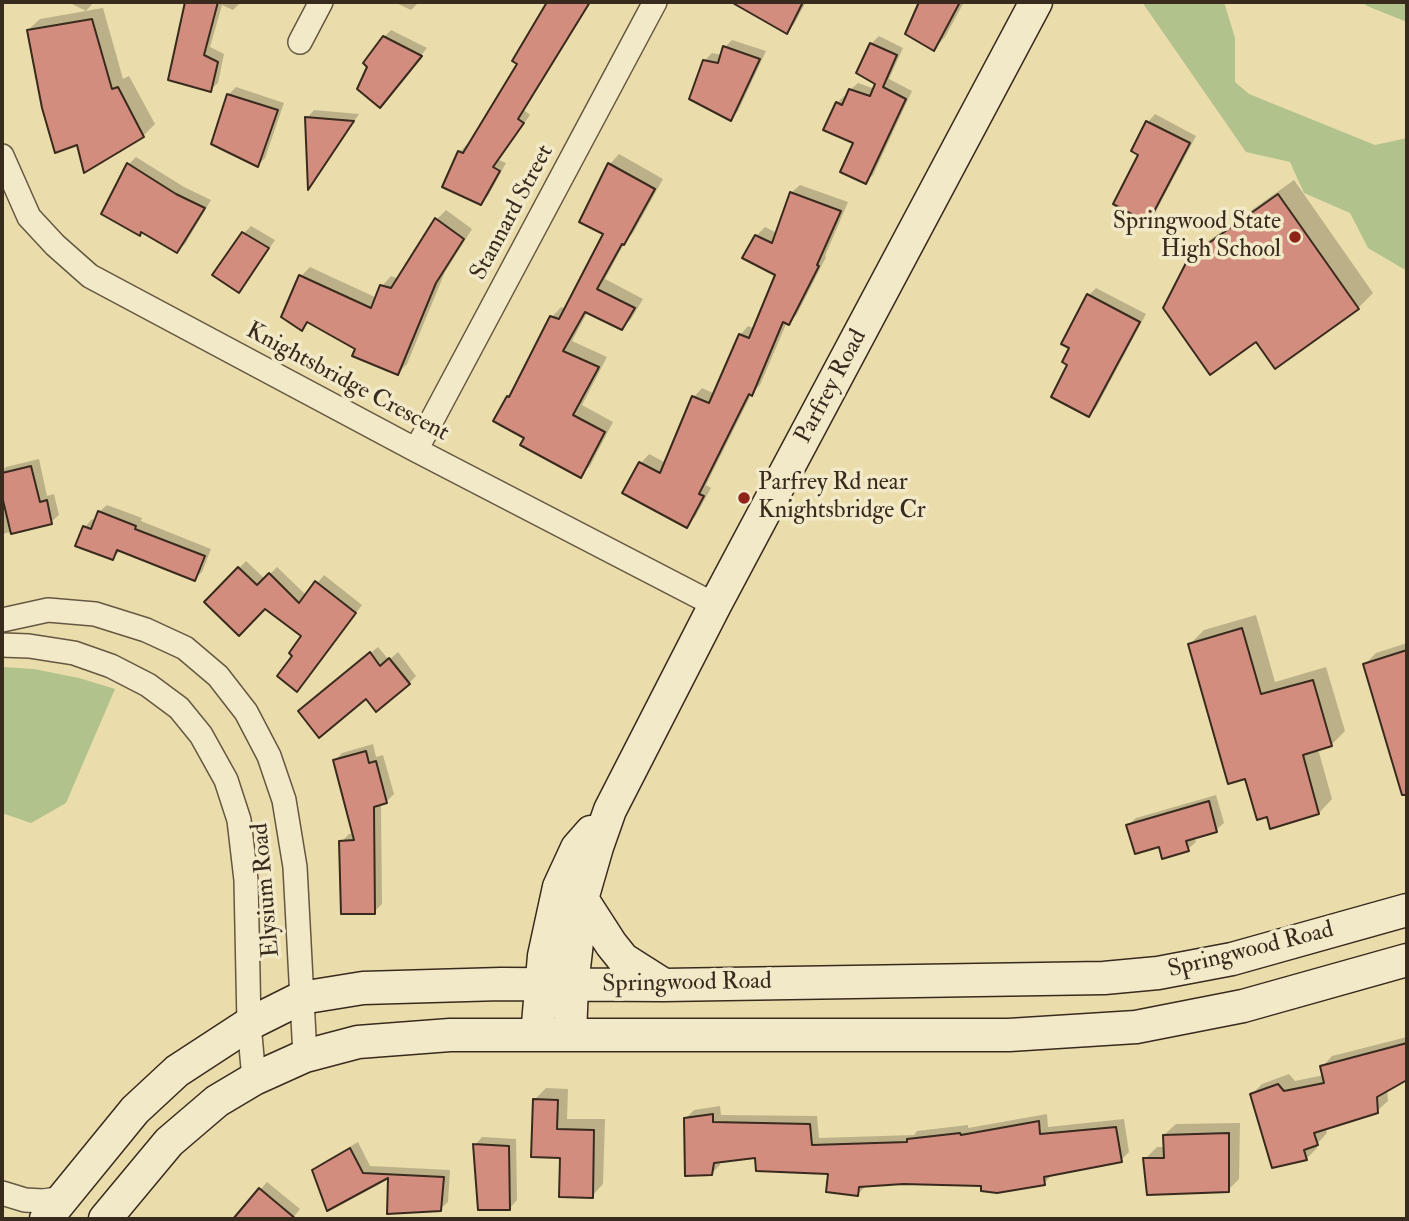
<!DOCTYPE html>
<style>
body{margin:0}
#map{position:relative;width:1409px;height:1221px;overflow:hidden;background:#eaddab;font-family:"IM FELL Double Pica",serif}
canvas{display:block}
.frame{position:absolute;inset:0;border:4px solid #392a1e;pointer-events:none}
</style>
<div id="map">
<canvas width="1409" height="1221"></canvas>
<div class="frame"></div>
</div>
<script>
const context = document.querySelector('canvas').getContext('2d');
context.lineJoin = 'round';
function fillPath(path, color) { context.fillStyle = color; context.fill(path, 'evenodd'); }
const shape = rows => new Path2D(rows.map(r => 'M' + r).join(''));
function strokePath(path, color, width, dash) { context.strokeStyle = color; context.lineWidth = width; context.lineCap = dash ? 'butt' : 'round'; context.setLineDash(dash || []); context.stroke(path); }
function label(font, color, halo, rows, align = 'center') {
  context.font = font + ' "IM FELL Double Pica",serif'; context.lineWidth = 7; context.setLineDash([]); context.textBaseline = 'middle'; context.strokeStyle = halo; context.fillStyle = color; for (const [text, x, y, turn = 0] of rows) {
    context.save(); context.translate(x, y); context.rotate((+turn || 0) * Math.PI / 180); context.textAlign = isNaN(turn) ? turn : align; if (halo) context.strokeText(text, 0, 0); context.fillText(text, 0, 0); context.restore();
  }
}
const green = shape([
 [1142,2,1224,2,1235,38,1235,82,1249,94,1375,145,1407,138,1407,271,1368,248,1350,213,1304,193,1290,162,1246,152],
 [1362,2,1407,2,1407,22,1367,6],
 [2,667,34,669,79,678,115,689,66,803,31,823,2,813]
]);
const shadow = shape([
 [68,2,94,2,86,11],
 [194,2,241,2,233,10,222,5,210,47,224,54,218,83,210,90,182,25],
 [394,2,419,2,411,10],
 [557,2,591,2,524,110,530,115,499,160,506,163,488,196,480,203,444,187,460,152,467,144,469,145,553,12],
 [738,2,806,2,794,24,787,32,737,3],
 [921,2,964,2,945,37,934,49,907,33],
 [103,8,123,79,129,76,155,124,143,136,79,143,28,30,40,19],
 [391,30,427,48,387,98,370,66,384,37],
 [879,36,903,48,889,79,912,91,873,175,865,182,855,142,837,103,844,96,847,97,850,90,858,83,875,89,877,83,871,44],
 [732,40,766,51,738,111,731,119,704,61,712,53,722,55,725,47],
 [236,87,284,103,265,158,258,165,228,95],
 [314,110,359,114,315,180,310,186,307,118],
 [1155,114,1196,136,1155,213,1148,221,1141,154,1133,150,1148,122],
 [619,154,663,179,633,233,626,240,605,279,643,299,631,319,622,328,588,311,572,341,607,357,582,405,613,422,590,466,580,475,526,437,508,397,513,393,552,317,561,307,566,309,606,233,581,221,610,164],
 [136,157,184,187,211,200,185,244,177,251,142,231,103,214,129,164],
 [1294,180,1373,293,1358,308,1191,258,1207,242],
 [800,185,848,202,825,256,826,257,797,314,789,323,787,322,760,385,752,393,706,485,711,488,695,517,686,525,625,492,641,463,649,454,666,463,694,397,702,388,715,394,740,335,748,326,755,329,778,274,756,236,765,227,777,233,791,193],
 [446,210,472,229,445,272,407,364,398,373,309,321,302,329,301,276,310,267,377,298,382,286,391,276,399,279,437,219],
 [251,226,275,240,246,283,239,290,244,233],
 [1096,288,1146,314,1096,408,1089,415,1070,364,1071,347,1089,295],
 [39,459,47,496,54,494,59,515,51,522,2,534,2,471,6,467],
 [107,505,142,518,141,521,211,549,202,572,194,579,121,550,113,558,78,545,85,527,92,519,96,521,99,512],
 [246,561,265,579,277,567,307,596,324,575,362,605,304,682,295,655,304,636,265,607,206,602],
 [1256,615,1275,682,1326,667,1345,731,1331,745,1318,749,1332,799,1319,813,1269,815,1246,777,1190,644,1204,630],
 [1407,643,1407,762,1395,766,1365,664,1376,653],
 [378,647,389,660,398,652,416,676,409,683,366,697,308,703],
 [373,744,376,757,383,755,394,794,386,802,381,803,382,904,374,912,341,842,349,834,354,834,335,760,342,753],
 [1216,795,1224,823,1216,830,1194,837,1196,842,1188,849,1160,845,1128,825,1136,818],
 [1407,1037,1407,1078,1387,1089,1388,1101,1377,1111,1325,1127,1327,1133,1316,1145,1317,1148,1306,1159,1252,1094,1262,1084,1289,1074,1295,1081,1324,1075,1322,1067,1332,1056],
 [546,1088,568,1089,567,1119,605,1119,603,1184,592,1196,561,1156,535,1099],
 [720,1106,721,1115,817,1116,819,1138,914,1135,917,1131,968,1125,968,1128,1047,1114,1048,1127,1124,1119,1129,1152,1121,1160,1052,1175,1044,1183,983,1184,903,1182,866,1186,857,1195,830,1172,756,1156,720,1161,720,1165,711,1174,686,1118,694,1110],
 [1240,1123,1239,1179,1228,1190,1145,1159,1157,1147,1165,1147,1164,1135,1176,1124],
 [482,1137,516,1139,517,1200,510,1208,475,1145],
 [358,1142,370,1166,450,1170,448,1202,440,1209,390,1175,314,1171,322,1163],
 [267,1182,300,1209,292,1219,235,1219]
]);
const building = shape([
 [185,2,218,2,204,55,218,62,211,92,168,80,185,2],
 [547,2,590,2,518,119,524,123,493,167,500,171,481,205,442,187,458,151,463,153,517,64,512,61,547,2],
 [731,2,803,2,787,34,731,2],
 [919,2,960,2,934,51,905,34,919,2],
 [92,19,112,89,118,87,144,137,84,173,77,145,55,153,42,108,27,30,92,19],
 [383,36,422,56,380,108,357,89,367,67,363,63,383,36],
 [870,43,897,55,883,87,906,99,866,184,840,172,853,143,823,130,836,102,842,105,849,89,870,96,875,84,856,73,870,43],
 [723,46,760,59,731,121,689,99,703,60,718,63,723,46],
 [227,94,278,110,258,167,211,144,227,94],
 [305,117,354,121,308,190,305,117],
 [1146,121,1190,143,1148,223,1113,204,1138,155,1131,151,1146,121],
 [127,163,176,194,205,208,177,253,141,232,140,236,101,214,127,163],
 [608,163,655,189,624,245,622,244,597,289,635,308,622,330,585,312,563,351,599,367,573,415,605,432,581,478,520,445,524,438,493,421,507,396,509,397,550,316,559,319,603,234,579,222,608,163],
 [790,192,841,211,817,265,819,266,789,325,783,322,752,396,749,394,699,494,704,496,687,528,622,493,639,462,660,473,692,396,709,403,739,334,749,338,775,275,742,258,755,235,772,243,790,192],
 [1278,194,1359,309,1275,369,1256,342,1210,375,1163,308,1189,257,1278,194],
 [435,218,464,239,436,283,398,375,352,356,355,349,307,322,302,331,281,317,299,275,371,308,380,285,391,288,435,218],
 [242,232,269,248,239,293,212,275,242,232],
 [1087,294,1140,322,1089,417,1051,397,1067,365,1062,362,1069,348,1061,344,1087,294],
 [31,466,40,502,47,500,52,524,11,534,2,496,2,473,31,466],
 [98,511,136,526,135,529,205,556,195,581,117,550,113,560,75,546,83,526,91,529,98,511],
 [238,567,257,585,269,573,299,603,315,581,356,613,297,692,277,676,292,656,289,653,301,636,265,609,239,636,204,602,238,567],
 [1242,628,1261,694,1313,680,1332,746,1303,755,1319,814,1270,829,1267,817,1257,820,1245,779,1228,784,1188,644,1242,628],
 [1407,650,1407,795,1402,795,1363,664,1407,650],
 [370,652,380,666,389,658,410,684,376,712,366,699,319,738,298,711,370,652],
 [366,751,369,763,376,761,387,803,374,807,375,914,341,914,339,841,354,840,333,760,366,751],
 [1209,801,1217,832,1186,841,1189,851,1162,859,1159,847,1135,854,1126,825,1209,801],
 [1407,1043,1407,1080,1377,1097,1378,1113,1314,1133,1318,1145,1304,1150,1307,1160,1272,1168,1250,1094,1278,1084,1284,1091,1324,1083,1320,1066,1407,1043],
 [533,1099,558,1100,557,1129,594,1130,593,1198,559,1197,560,1158,531,1157,533,1099],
 [713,1114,713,1122,810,1124,812,1145,907,1142,907,1139,960,1133,961,1135,1039,1121,1040,1134,1116,1127,1122,1162,1044,1177,1045,1185,997,1193,981,1191,981,1186,903,1184,859,1187,858,1196,826,1192,828,1174,756,1171,755,1158,714,1163,712,1175,685,1176,684,1118,713,1114],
 [1229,1133,1229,1192,1147,1195,1143,1158,1164,1158,1163,1135,1229,1133],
 [473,1144,509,1146,510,1210,478,1210,473,1144],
 [350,1148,363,1173,444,1177,441,1211,387,1214,388,1178,327,1211,312,1170,350,1148],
 [259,1188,296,1219,233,1219,259,1188]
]);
const minor = shape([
 [300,42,321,2],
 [2,156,29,217,55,245,90,276,416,450,715,605],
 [416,450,655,2],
 [2,620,48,610,95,614,146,630,185,648,218,676,246,712,269,756,284,800,295,867,305,1056],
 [2,645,29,646,74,653,111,666,148,685,179,708,201,735,226,780,239,820,246,880,249,1024,254,1079],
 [2,1193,25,1200,43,1201,64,1198]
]);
const secondary = shape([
 [582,899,611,944,623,959,664,985],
 [537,1035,544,956,559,887,577,848,591,832],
 [570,1035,572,985,582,899,597,847,610,810,715,605,1036,2],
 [46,1219,135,1110,177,1071,249,1024,301,998,363,988,501,984,664,985,1104,978,1158,973,1232,959,1407,910],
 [105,1219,169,1142,217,1101,254,1079,305,1056,358,1042,450,1035,1009,1035,1136,1027,1243,1006,1407,960]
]);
const markers = [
 [1295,237,7,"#8f2418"],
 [744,498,7,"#8f2418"]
];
const streetNames = [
 ["Stannard Street",513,213,-62],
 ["Knightsbridge Crescent",347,383,28],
 ["Parfrey Road",832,387,-62],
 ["Elysium Road",267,890,-95],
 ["Springwood Road",1251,951,-14],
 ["Springwood Road",687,984,-1]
];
const poiNames = [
 ["Springwood State",1281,223],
 ["High School",1281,251],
 ["Parfrey Rd near",758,484,"left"],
 ["Knightsbridge Cr",758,512,"left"]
];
fillPath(green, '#b1c28d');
fillPath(shadow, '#0003');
fillPath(building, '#d28d7e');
strokePath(building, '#392a1e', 2);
strokePath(minor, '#655741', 26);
strokePath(secondary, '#392a1e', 35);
strokePath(minor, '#f1e9c8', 23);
strokePath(secondary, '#f1e9c8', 32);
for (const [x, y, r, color] of markers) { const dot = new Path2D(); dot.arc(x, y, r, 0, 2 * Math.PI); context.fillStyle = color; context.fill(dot); strokePath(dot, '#f1e9c8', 2.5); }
label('24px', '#392a1e', '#f1e9c8', streetNames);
label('24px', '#392a1e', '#f1e9c8', poiNames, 'right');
</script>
